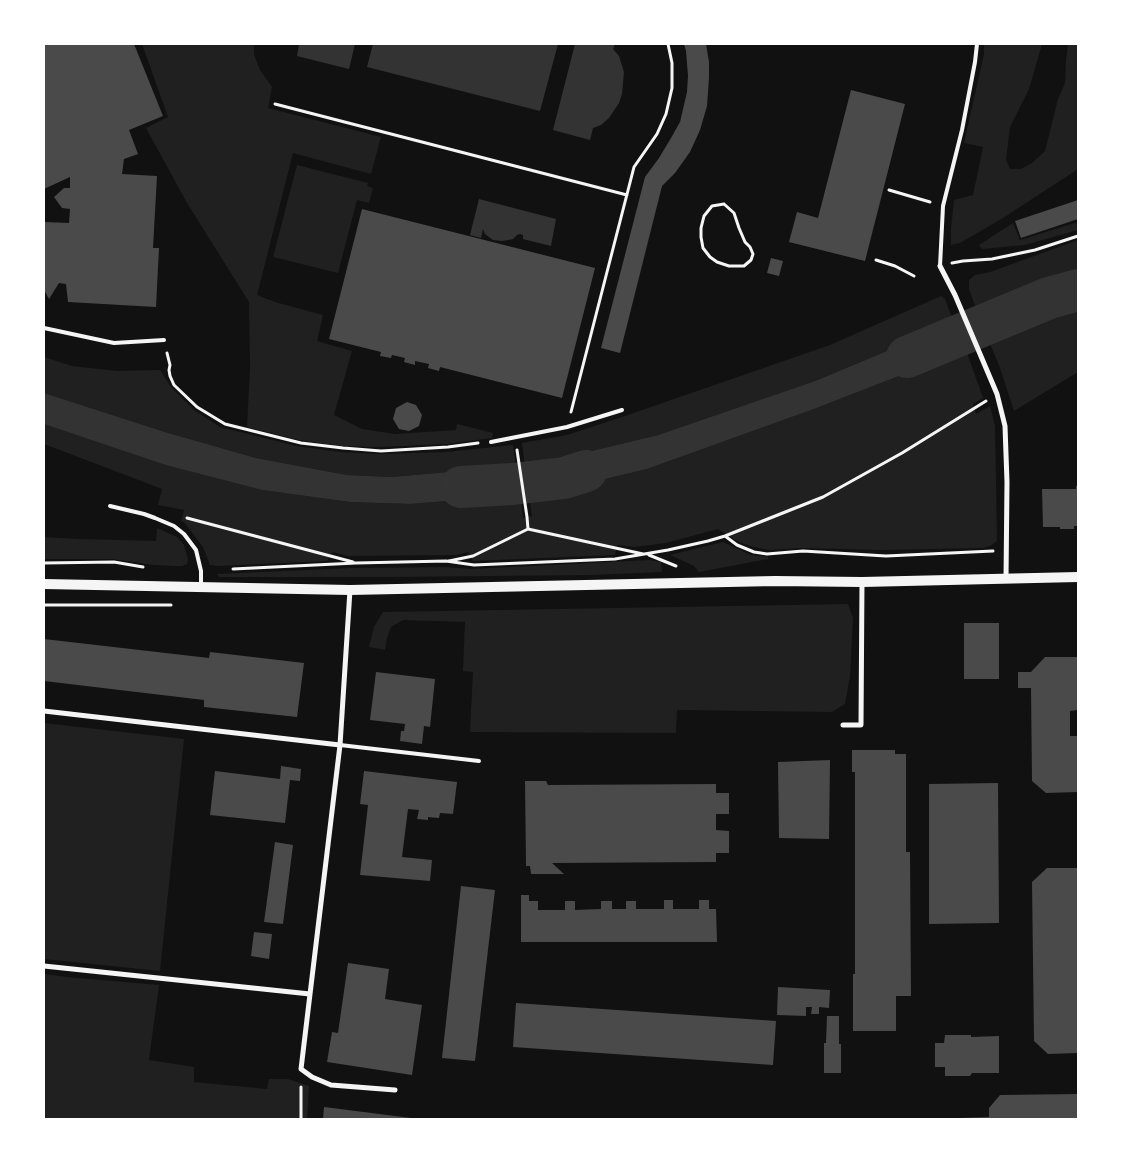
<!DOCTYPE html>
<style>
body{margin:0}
#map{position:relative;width:1122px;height:1163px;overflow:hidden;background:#111;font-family:"DejaVu Sans",sans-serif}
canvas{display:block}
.frame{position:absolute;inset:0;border:45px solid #fff;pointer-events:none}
</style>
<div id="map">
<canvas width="1122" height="1163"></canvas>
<div class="frame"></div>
</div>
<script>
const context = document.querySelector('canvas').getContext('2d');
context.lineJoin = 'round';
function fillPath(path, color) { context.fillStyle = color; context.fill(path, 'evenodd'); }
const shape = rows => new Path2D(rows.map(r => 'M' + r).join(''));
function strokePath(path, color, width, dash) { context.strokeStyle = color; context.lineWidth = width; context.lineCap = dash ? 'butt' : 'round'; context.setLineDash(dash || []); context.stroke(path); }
const green = shape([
 [142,44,254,44,254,54,260,70,272,87,268,108,381,137,371,174,293,153,257,295,275,302,323,315,317,341,352,351,334,415,362,429,395,434,456,430,457,424,493,433,492,438,447,444,379,447,341,446,299,440,247,427,250,368,249,302,187,203,146,128,168,117],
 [984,44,1042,44,1029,89,1010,127,1006,160,1010,169,1021,169,1032,163,1045,151,1058,99,1065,83,1066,61,1068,44,1078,44,1078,169,1003,218,960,243,951,245,951,229,954,200,973,195,983,147,964,143,984,54],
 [297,165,368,183,367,186,373,188,369,203,357,200,338,273,273,257],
 [1078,222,1078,230,1025,245,982,249,979,245,1013,223,1020,240],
 [1078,240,1078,275,975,306,969,289,969,280,975,275,990,272],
 [941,296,945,299,954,323,815,381,658,435,525,467,522,443,567,435,622,417,830,345],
 [1078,305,1078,372,1014,411,999,365,990,344,1037,319],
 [966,350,983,398,973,404,976,414,990,406,995,426,997,541,990,546,983,548,882,550,802,548,768,550,750,546,735,540,718,529,666,543,635,547,617,545,615,555,473,561,468,552,456,555,348,556,333,552,327,561,217,566,210,565,203,547,184,522,181,521,184,510,158,505,162,489,44,444,44,424,195,472,262,490,350,502,410,504,520,495,523,518,532,516,529,494,563,489,647,469,814,409],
 [44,357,72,366,117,371,160,370,171,387,194,410,220,427,296,446,340,452,380,454,446,452,513,445,516,466,392,477,347,475,256,458,165,432,44,393],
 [157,528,177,537,184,545,188,560,187,564,182,566,175,566,154,565,112,559,44,559,44,537,78,539,156,541],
 [723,542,751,555,768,557,768,559,699,572,694,566,670,555],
 [649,560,661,562,662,572,591,575,391,577,219,577,217,574,352,568,444,567,471,569],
 [848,604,853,618,850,676,845,704,832,712,677,710,676,733,470,732,473,672,463,671,465,622,403,620,391,627,387,638,385,650,369,647,374,627,383,612],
 [44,723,184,739,160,971,44,959],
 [44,974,67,977,159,985,149,1060,194,1067,194,1082,267,1089,269,1079,288,1079,309,1086,307,1119,44,1119]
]);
const water = shape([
 [299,44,355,44,349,69,297,56],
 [373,44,558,44,540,111,367,67],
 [575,44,615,44,613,49,619,56,624,72,622,94,619,103,609,118,601,125,593,128,590,140,553,130],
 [479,199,556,219,551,246,523,239,523,235,520,234,517,235,513,239,509,240,502,241,493,240,485,234,483,229,481,238,470,235],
 [1078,275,1078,305,1037,319,990,344,975,306],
 [954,323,966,350,814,409,647,469,563,489,529,494,525,467,658,435,815,381],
 [44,393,165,432,256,458,347,475,392,477,516,466,520,495,410,504,350,502,262,490,166,465,44,424]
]);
const pier = shape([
 [974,304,991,346,988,345,973,307]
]);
const river = shape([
 [907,357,1049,298,1078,290],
 [461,487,513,484,564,478,586,471]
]);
const building = shape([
 [44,44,134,44,163,116,129,130,138,154,124,159,122,174,157,176,153,248,159,248,156,307,68,302,66,284,59,283,49,299,44,290,44,222,69,223,70,209,62,208,54,197,64,188,70,188,70,177,44,189],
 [684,44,706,44,709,62,709,78,707,106,700,130,690,152,675,173,662,186,620,353,601,348,645,177,659,158,671,138,680,122,687,92,688,76,686,51],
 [851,90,905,104,865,261,789,242,797,212,818,218],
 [1078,200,1078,219,1021,238,1015,221],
 [362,209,595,268,562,398,440,367,439,371,428,368,429,364,415,361,415,365,404,362,405,358,392,355,391,358,380,356,381,352,329,339],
 [771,258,783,261,779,276,767,273],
 [407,402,416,405,422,415,419,426,409,431,399,429,393,419,396,408],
 [1076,486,1078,486,1078,526,1074,526,1074,529,1060,529,1060,527,1043,527,1042,489,1076,489],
 [964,623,999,623,999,679,964,679],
 [44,639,209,658,210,652,304,663,297,717,204,707,204,700,44,681],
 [1045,657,1078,657,1078,710,1070,711,1070,736,1078,736,1078,792,1046,793,1032,781,1031,688,1018,688,1018,672,1031,672],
 [376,672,435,679,430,727,424,726,422,744,400,741,401,731,404,731,405,724,370,720],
 [852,750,895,750,895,754,906,754,906,852,910,852,911,996,896,996,896,1031,853,1031,853,974,855,974,855,772,852,772],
 [830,760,829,839,779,838,778,762],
 [281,766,301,769,300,781,290,780,285,823,210,815,215,771,280,779],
 [364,771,457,782,453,814,440,813,439,818,428,817,428,820,417,819,419,810,408,809,402,857,432,860,430,881,360,875,368,805,360,804],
 [525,781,546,781,548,785,716,784,716,793,729,793,729,814,716,814,716,830,729,831,729,853,716,853,716,862,552,863,564,874,531,874,530,866,526,866],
 [998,783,999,923,929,924,929,784],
 [275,842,293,845,283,924,264,922],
 [1047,868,1078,868,1078,1053,1048,1054,1034,1041,1032,882],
 [461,886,495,890,475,1061,442,1058],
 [521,895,529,895,529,901,538,901,538,910,565,910,565,901,575,901,575,910,601,909,601,901,612,901,612,909,626,909,626,901,636,901,636,909,664,909,664,900,673,900,673,909,699,909,699,900,709,900,709,909,716,909,717,942,521,942],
 [254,932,272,934,269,959,251,956],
 [348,963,389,969,385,999,422,1005,412,1075,327,1062,332,1032,338,1033],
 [778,987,830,990,829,1008,819,1007,819,1014,811,1014,812,1007,806,1007,806,1016,777,1015],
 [516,1003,776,1021,773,1065,513,1047],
 [827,1016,839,1016,839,1044,841,1044,841,1073,824,1073,824,1043,826,1043],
 [945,1035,971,1035,971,1037,999,1036,999,1073,972,1073,970,1076,945,1076,945,1067,935,1067,935,1043,944,1043],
 [1078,1094,1078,1119,959,1119,959,1118,989,1117,989,1108,1000,1095],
 [324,1107,411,1118,411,1119,323,1119]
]);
const path = shape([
 [275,104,627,195],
 [889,190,930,202],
 [724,204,734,213,739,228,745,242,750,247,753,254,751,260,744,266,729,266,717,262,710,257,703,248,701,237,701,228,704,216,712,206,724,204],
 [876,260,895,266,914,276],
 [952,263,963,261,992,259,1035,250,1078,236],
 [167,353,170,365,169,370,170,376,174,385,197,407,225,424,301,443,343,448,381,451,448,447,478,443],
 [571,412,634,167,657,134,666,114,672,88,672,63,668,44],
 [517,450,527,517,528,529],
 [187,518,353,562],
 [725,536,737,545,754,552,767,554,803,551,886,556,993,551],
 [649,555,676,566],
 [449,561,473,556,528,529,643,554],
 [44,563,114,562,143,567],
 [233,569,356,563,446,561,474,565,615,559,668,550,708,541,725,536,823,497,902,453,986,401],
 [44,605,171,605],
 [301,1087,301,1119]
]);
const service = shape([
 [940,266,943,206,962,130,975,62,977,44],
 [44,328,114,343,164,340],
 [491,442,567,427,622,410],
 [110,506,144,514,155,518,174,526,184,534,196,550,201,571,201,587],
 [340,745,479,761]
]);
const minor = shape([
 [940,266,955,295,997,394,1005,426,1007,482,1006,579],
 [350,590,340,745,301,1069,312,1077,331,1085,395,1090],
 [44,711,340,745],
 [843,725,861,725,862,582],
 [44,966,310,994]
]);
const secondary = shape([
 [44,584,350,590,775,581,862,582,1078,577]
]);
fillPath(green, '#202020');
fillPath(water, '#333');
fillPath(pier, '#111');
strokePath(river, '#333', 42);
fillPath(building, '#4a4a4a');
strokePath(path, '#f5f5f5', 3);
strokePath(service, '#f5f5f5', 4);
strokePath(minor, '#f5f5f5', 5);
strokePath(secondary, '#f5f5f5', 10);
</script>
